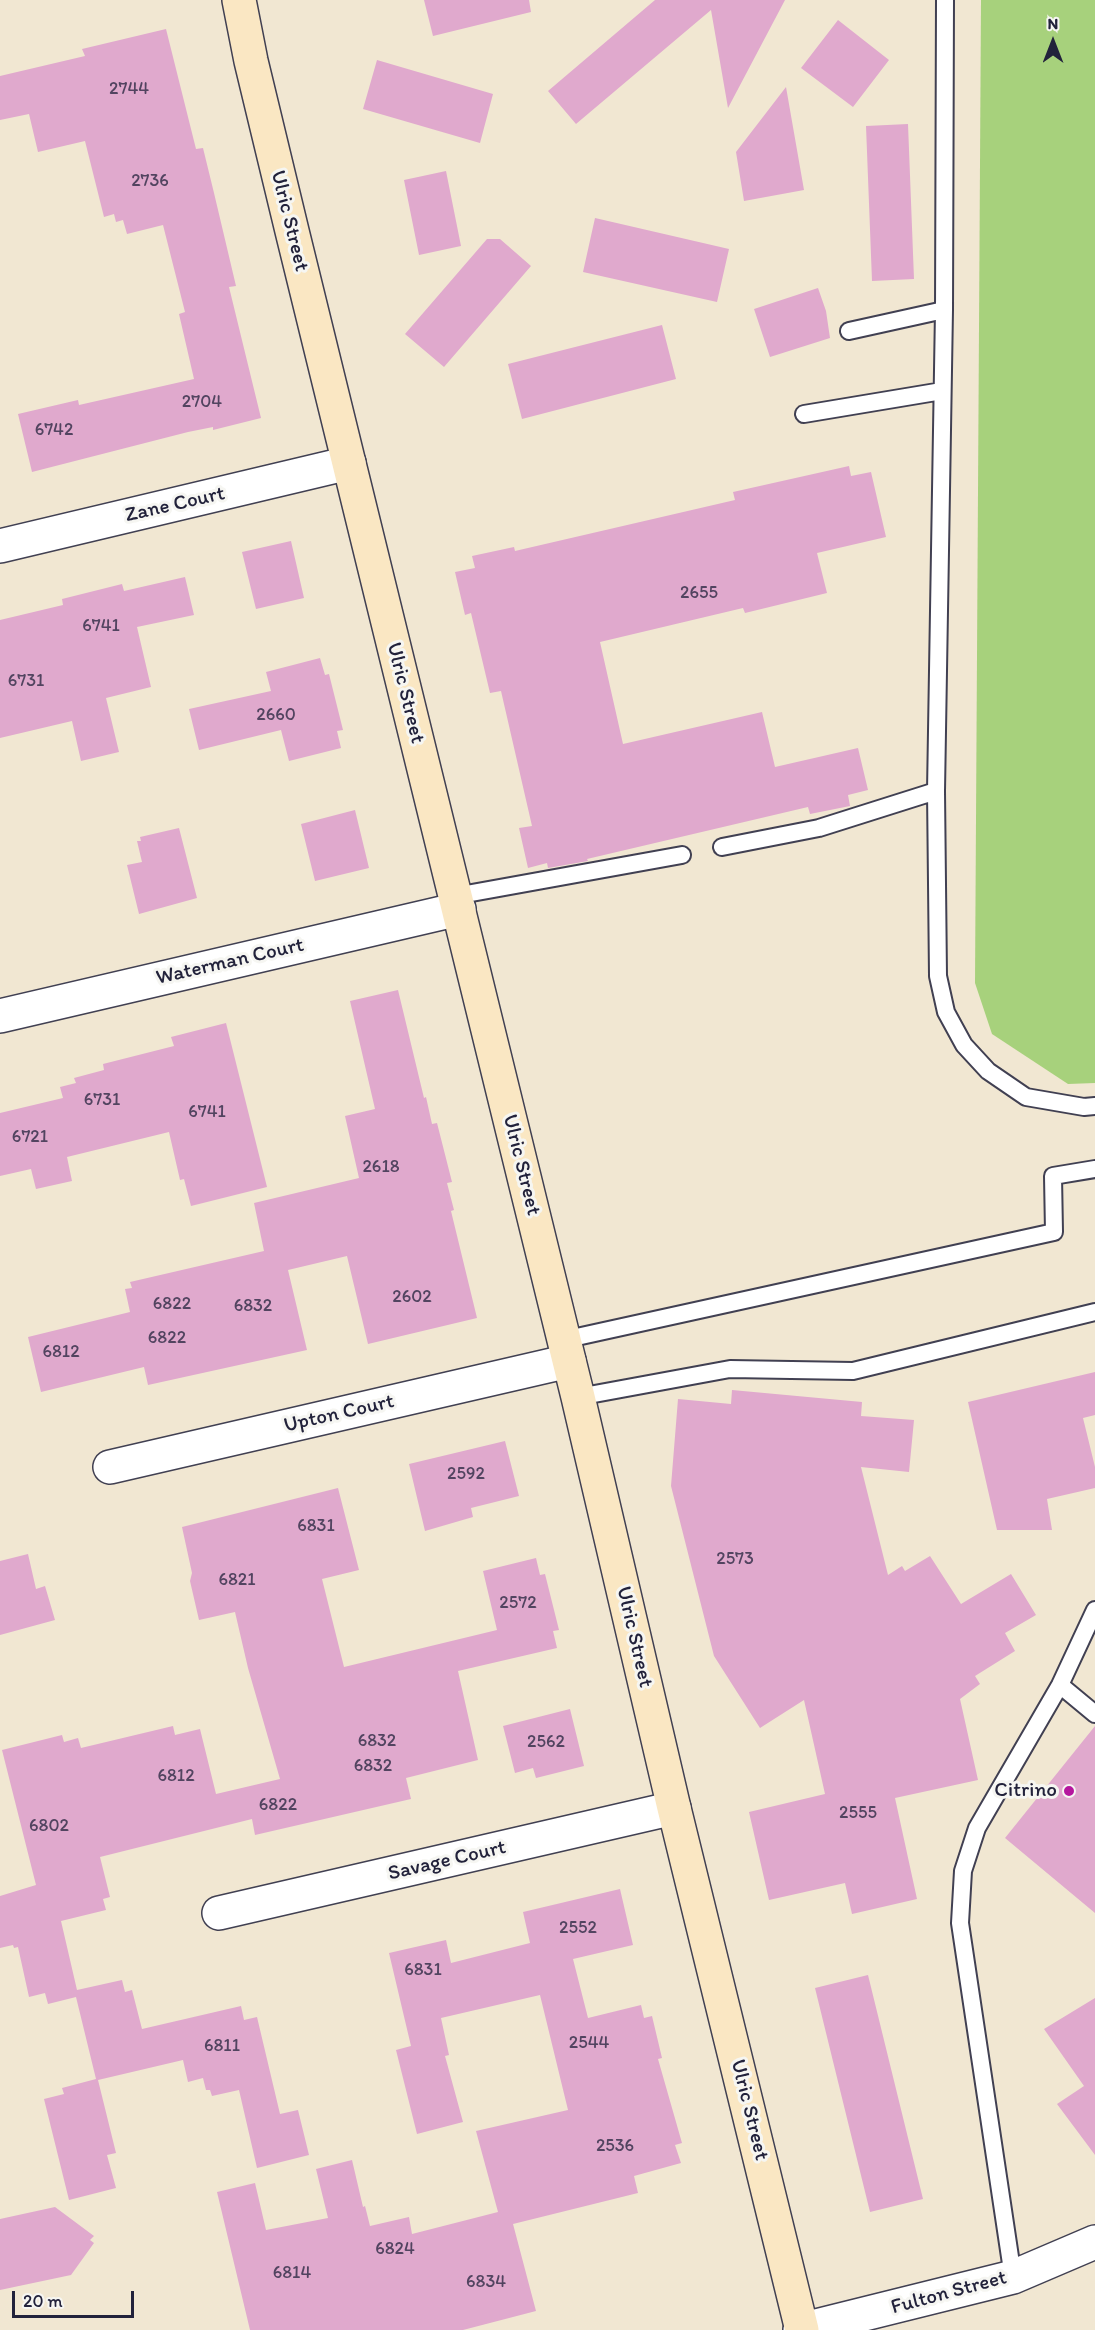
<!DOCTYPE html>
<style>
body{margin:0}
#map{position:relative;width:1095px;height:2330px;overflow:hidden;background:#f1e7d2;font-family:Itim,sans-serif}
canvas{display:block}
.north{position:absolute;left:1023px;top:12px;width:60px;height:60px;-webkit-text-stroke:4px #f6f6f2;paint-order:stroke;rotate:0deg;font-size:16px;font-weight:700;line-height:24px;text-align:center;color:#22223b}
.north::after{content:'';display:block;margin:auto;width:21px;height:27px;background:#22223b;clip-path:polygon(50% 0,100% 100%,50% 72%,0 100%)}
.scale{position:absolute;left:12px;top:2291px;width:122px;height:27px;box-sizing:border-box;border:3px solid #22223b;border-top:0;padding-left:8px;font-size:18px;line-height:21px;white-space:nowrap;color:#22223b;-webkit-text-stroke:4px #f6f6f2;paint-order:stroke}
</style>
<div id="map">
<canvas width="1095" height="2330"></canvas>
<div class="north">N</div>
<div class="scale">20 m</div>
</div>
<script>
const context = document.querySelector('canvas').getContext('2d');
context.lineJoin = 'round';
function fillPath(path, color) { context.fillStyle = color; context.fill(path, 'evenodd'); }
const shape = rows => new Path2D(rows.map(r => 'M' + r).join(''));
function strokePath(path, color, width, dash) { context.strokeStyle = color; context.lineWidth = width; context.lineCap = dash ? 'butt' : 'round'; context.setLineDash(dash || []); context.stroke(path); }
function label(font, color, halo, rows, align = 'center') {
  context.font = font + ' Itim,sans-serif'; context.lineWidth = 6; context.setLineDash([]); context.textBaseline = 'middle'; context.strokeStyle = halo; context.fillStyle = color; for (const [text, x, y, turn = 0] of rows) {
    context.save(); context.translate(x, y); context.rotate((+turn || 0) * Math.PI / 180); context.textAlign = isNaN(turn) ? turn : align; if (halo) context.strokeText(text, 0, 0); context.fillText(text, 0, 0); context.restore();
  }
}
const green = shape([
 [981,0,1095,0,1095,1083,1068,1084,992,1034,975,983]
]);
const building = shape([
 [424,0,529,0,531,12,433,36],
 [655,0,785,0,728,108,711,10,576,124,548,91],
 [838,20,889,60,853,107,801,68],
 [166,29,196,149,203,148,214,193,236,286,229,287,261,418,213,430,213,427,188,432,32,472,18,414,78,400,79,405,194,379,179,314,185,312,163,225,127,234,123,220,116,222,114,214,104,217,85,141,38,152,29,114,0,120,0,76,85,56,82,49],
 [377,60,493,94,480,143,363,109],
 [786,87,804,190,744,201,736,152],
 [908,124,914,279,872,281,866,126],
 [446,171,461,246,419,255,404,180],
 [595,218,729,249,717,302,583,272],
 [487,239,500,239,531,266,444,367,405,334],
 [818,288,826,311,830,338,770,357,754,309],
 [662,325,676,379,522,419,508,364],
 [849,466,851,476,871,472,886,537,817,553,827,593,745,613,743,608,600,642,623,744,762,712,775,767,858,748,868,790,848,795,850,806,810,814,808,807,587,859,588,861,548,868,547,863,528,868,519,828,532,826,501,691,490,693,471,613,465,615,455,572,475,568,472,556,514,547,515,551,735,500,733,492],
 [291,541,304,598,256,609,242,552],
 [185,577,194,615,137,627,151,687,106,698,119,752,81,761,72,721,0,738,0,620,63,605,62,599,122,584,124,591],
 [320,658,325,675,329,674,343,730,337,731,341,748,289,761,281,730,199,750,189,709,271,691,266,672],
 [355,810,369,868,315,881,301,824],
 [179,828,197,898,139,914,127,865,142,862,137,841,141,841,140,837],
 [398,990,424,1098,426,1097,432,1124,437,1123,452,1182,447,1183,454,1210,451,1211,477,1318,368,1344,347,1256,288,1270,307,1350,148,1385,144,1367,41,1392,28,1337,130,1312,125,1289,132,1288,130,1282,264,1251,254,1203,359,1178,345,1116,375,1109,350,1001],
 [226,1023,267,1187,191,1206,184,1179,180,1180,169,1132,67,1157,72,1181,36,1189,31,1169,0,1176,0,1113,63,1098,60,1087,76,1083,74,1078,104,1070,103,1064,174,1046,171,1037],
 [1095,1372,1095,1415,1083,1418,1095,1467,1095,1488,1047,1499,1052,1530,997,1530,968,1402],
 [732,1390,862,1402,861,1416,914,1420,909,1472,861,1467,888,1575,902,1566,905,1571,930,1556,961,1604,1011,1574,1036,1615,1005,1633,1015,1651,975,1676,980,1684,960,1699,978,1780,895,1798,917,1899,852,1914,845,1883,769,1900,749,1812,825,1794,804,1700,760,1728,714,1656,671,1486,678,1399,731,1404],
 [505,1441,519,1496,471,1508,473,1517,425,1531,409,1464],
 [338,1488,359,1570,322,1579,344,1667,497,1630,483,1571,536,1558,540,1575,545,1574,559,1630,553,1631,557,1648,458,1671,478,1760,406,1778,411,1799,255,1835,252,1819,100,1857,110,1897,103,1899,106,1910,61,1921,77,1990,122,1980,125,1992,132,1990,142,2029,241,2006,244,2020,257,2017,280,2114,298,2110,309,2155,257,2168,239,2090,212,2096,210,2090,206,2090,203,2078,188,2082,183,2060,98,2080,116,2153,107,2155,116,2188,69,2200,44,2099,64,2094,62,2088,96,2079,76,1997,48,2004,45,1993,29,1997,18,1947,14,1948,13,1945,0,1948,0,1896,36,1885,2,1750,62,1735,64,1742,78,1738,81,1748,173,1726,175,1735,200,1729,216,1794,280,1779,248,1668,235,1612,199,1620,190,1581,192,1573,182,1527],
 [28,1554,36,1589,45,1586,55,1620,0,1635,0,1561],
 [570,1709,584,1766,536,1778,533,1768,515,1773,503,1726],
 [1095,1726,1095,1913,1005,1838],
 [620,1889,633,1945,573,1959,588,2018,641,2005,644,2018,652,2016,662,2058,658,2059,682,2143,675,2145,681,2163,634,2176,638,2193,513,2224,536,2311,463,2330,250,2330,217,2192,255,2183,266,2230,328,2218,316,2169,352,2160,363,2207,365,2206,370,2226,409,2217,412,2234,498,2212,476,2131,568,2110,540,1995,441,2018,449,2055,445,2056,463,2122,417,2134,396,2050,411,2046,389,1953,446,1940,451,1963,530,1943,523,1912],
 [868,1975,923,2199,870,2212,815,1988],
 [1095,1998,1095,2155,1057,2104,1084,2086,1044,2029],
 [55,2207,94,2236,90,2240,94,2243,71,2275,0,2290,0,2219]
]);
const service = shape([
 [945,0,944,310,936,791,938,976,946,1012,964,1045,988,1071,1026,1097,1084,1107,1095,1106],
 [849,331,944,310],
 [804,414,942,391],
 [722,847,819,828,936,791],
 [455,896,682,855],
 [563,1340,1054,1232,1053,1176,1095,1169],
 [578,1397,730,1369,853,1371,1095,1312],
 [1060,1685,1095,1714],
 [1013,2277,960,1923,963,1871,977,1828,1060,1685,1095,1610]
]);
const minor = shape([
 [0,546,349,463],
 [0,1016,459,909],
 [110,1467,569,1361],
 [219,1913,674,1808],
 [800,2330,1013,2277,1095,2242]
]);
const secondary = shape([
 [239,0,251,61,292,231,578,1397,674,1808,802,2330]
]);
const markers = [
 [1069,1791,6,"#b5179e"]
];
const numberNames = [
 ["2744",129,89],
 ["2736",150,181],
 ["2704",202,402],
 ["6742",54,430],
 ["2655",699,593],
 ["6741",101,626],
 ["6731",26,681],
 ["2660",276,715],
 ["6731",102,1100],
 ["6741",207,1112],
 ["6721",30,1137],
 ["2618",381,1167],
 ["2602",412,1297],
 ["6822",172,1304],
 ["6832",253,1306],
 ["6822",167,1338],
 ["6812",61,1352],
 ["2592",466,1474],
 ["6831",316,1526],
 ["2573",735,1559],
 ["6821",237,1580],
 ["2572",518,1603],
 ["6832",377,1741],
 ["2562",546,1742],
 ["6832",373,1766],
 ["6812",176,1776],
 ["6822",278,1805],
 ["2555",858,1813],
 ["6802",49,1826],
 ["2552",578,1928],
 ["6831",423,1970],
 ["2544",589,2043],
 ["6811",222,2046],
 ["2536",615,2146],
 ["6824",395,2249],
 ["6814",292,2273],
 ["6834",486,2282]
];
const streetNames = [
 ["Ulric Street",289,221,76],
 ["Zane Court",175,505,-13],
 ["Ulric Street",405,693,76],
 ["Waterman Court",230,962,-13],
 ["Ulric Street",521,1165,76],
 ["Upton Court",339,1414,-13],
 ["Ulric Street",634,1637,77],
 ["Savage Court",447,1861,-13],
 ["Ulric Street",749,2110,76],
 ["Fulton Street",949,2293,-15]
];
const poiNames = [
 ["Citrino",1057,1791]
];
fillPath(green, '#a7d17c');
fillPath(building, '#e0a9cd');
strokePath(service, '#414052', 20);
strokePath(minor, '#414052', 36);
strokePath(secondary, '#414052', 36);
strokePath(service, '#fff', 16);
strokePath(minor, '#fff', 33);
strokePath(secondary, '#fae7c3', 33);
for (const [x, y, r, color] of markers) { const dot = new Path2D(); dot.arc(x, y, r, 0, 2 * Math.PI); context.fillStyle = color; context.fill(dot); strokePath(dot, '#f6f6f2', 2); }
label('18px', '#524460', null, numberNames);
label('21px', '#22223b', '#f6f6f2', streetNames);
label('21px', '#22223b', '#f6f6f2', poiNames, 'right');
</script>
